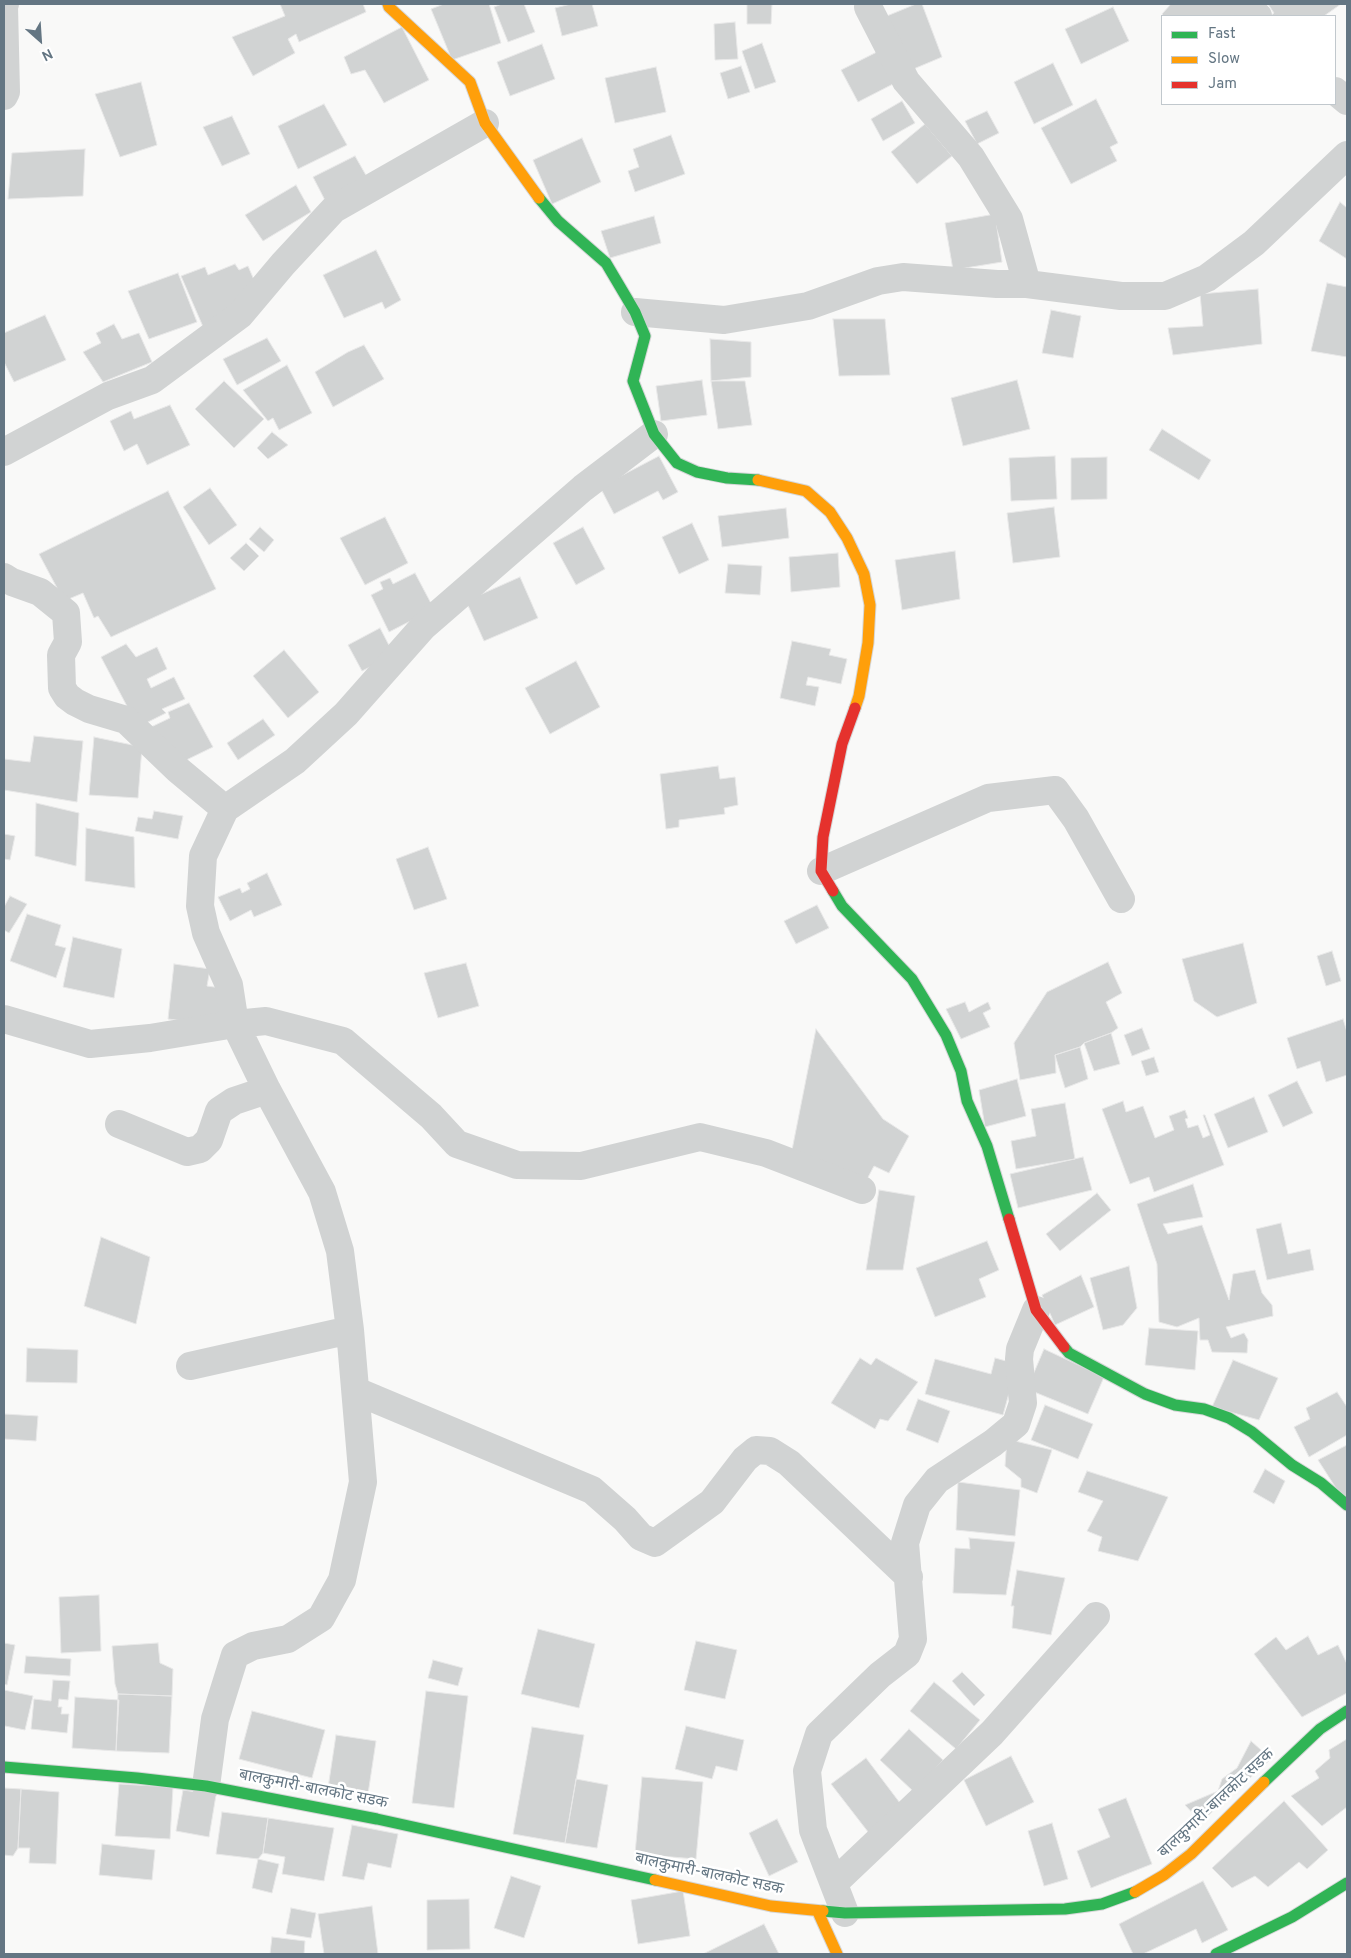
<!DOCTYPE html>
<meta charset="utf-8">
<style>
body{margin:0}
#map{position:relative;width:1351px;height:1958px;overflow:hidden;background:#f9f9f8;font-family:Overpass,sans-serif}
canvas{display:block}
.frame{position:absolute;inset:0;border:5px solid #647683;pointer-events:none}
.legend{position:absolute;left:1161px;top:15px;width:175px;height:90px;box-sizing:border-box;background:#fff;border:1px solid #c1c8cd;margin:0;padding:6px 9px;list-style:none;font-size:15px;color:#647683}
.legend li{display:flex;align-items:center;gap:10px;height:25px}
.legend b{width:25px;border:1px solid #c1c8cd}
.north{position:absolute;left:15px;top:15px;width:50px;height:50px;-webkit-text-stroke:4px #fff;paint-order:stroke;rotate:154deg;font-size:14px;font-weight:700;line-height:20px;text-align:center;color:#647683}
.north::after{content:'';display:block;margin:auto;width:18px;height:22px;background:#647683;clip-path:polygon(50% 0,100% 100%,50% 72%,0 100%)}
</style>
<div id="map">
<canvas width="1351" height="1958"></canvas>
<div class="frame"></div>
<ul class="legend">
<li><b style="height:6px;background:#30b455"></b>Fast</li>
<li><b style="height:6px;background:#ff9f0a"></b>Slow</li>
<li><b style="height:6px;background:#e5322d"></b>Jam</li>
</ul>
<div class="north">N</div>
</div>
<script>
const context = document.querySelector('canvas').getContext('2d');
context.lineJoin = 'round';
function fillPath(path, color) { context.fillStyle = color; context.fill(path, 'evenodd'); }
const shape = rows => new Path2D(rows.map(r => 'M' + r).join(''));
function strokePath(path, color, width, dash) { context.strokeStyle = color; context.lineWidth = width; context.lineCap = dash ? 'butt' : 'round'; context.setLineDash(dash || []); context.stroke(path); }
function label(font, color, halo, rows, align = 'center') {
  context.font = font + ' Overpass,"Noto Sans Devanagari",sans-serif'; context.lineWidth = 5; context.setLineDash([]); context.textBaseline = 'middle'; context.strokeStyle = halo; context.fillStyle = color; for (const [text, x, y, turn = 0] of rows) {
    context.save(); context.translate(x, y); context.rotate((+turn || 0) * Math.PI / 180); context.textAlign = isNaN(turn) ? turn : align; if (halo) context.strokeText(text, 0, 0); context.fillText(text, 0, 0); context.restore();
  }
}
const building = shape([
 [280,4,363,4,366,12,299,42,296,34,288,39,295,53,253,76,232,37,285,16,280,4],
 [444,4,489,4,501,43,452,60,431,9,444,4],
 [502,4,524,4,535,32,508,42,494,7,502,4],
 [571,4,592,4,598,26,562,36,555,8,571,4],
 [747,4,772,4,771,24,747,24,747,4],
 [916,4,922,4,942,57,904,73,882,18,916,4],
 [1171,4,1234,4,1249,16,1164,16,1162,14,1171,4],
 [1268,4,1341,4,1324,16,1270,16,1274,13,1268,4],
 [1113,7,1129,41,1081,64,1065,29,1113,7],
 [735,22,738,59,715,60,714,24,735,22],
 [402,27,429,80,384,103,365,70,351,74,344,57,402,27],
 [762,43,776,82,755,89,742,51,762,43],
 [542,44,555,79,510,96,497,62,542,44],
 [879,51,895,83,858,102,841,70,879,51],
 [1053,63,1073,105,1034,124,1014,82,1053,63],
 [741,66,750,92,728,99,720,73,741,66],
 [656,67,666,112,615,123,605,78,656,67],
 [141,82,157,145,120,157,95,94,141,82],
 [1096,99,1118,143,1110,147,1117,161,1071,184,1041,128,1096,99],
 [902,101,915,123,883,141,871,119,902,101],
 [324,104,347,145,298,169,278,126,324,104],
 [987,111,999,133,977,144,965,121,987,111],
 [232,116,250,154,222,166,203,127,232,116],
 [925,124,952,156,917,184,891,152,925,124],
 [671,135,685,174,635,192,628,171,639,167,633,149,671,135],
 [582,138,601,182,552,204,533,160,582,138],
 [85,149,83,196,8,199,12,153,85,149],
 [355,156,371,184,329,208,313,177,355,156],
 [296,185,311,212,263,241,245,215,296,185],
 [1340,202,1347,208,1347,259,1319,241,1340,202],
 [995,214,1002,262,953,270,945,223,995,214],
 [654,216,661,243,610,258,601,231,654,216],
 [376,250,401,300,385,309,382,302,344,318,323,275,376,250],
 [235,264,239,270,248,266,257,287,204,329,181,276,205,267,208,275,235,264],
 [178,273,197,322,149,339,128,291,178,273],
 [1327,283,1347,287,1347,357,1311,351,1327,283],
 [1258,289,1262,344,1173,355,1168,328,1203,326,1200,294,1258,289],
 [1051,310,1081,316,1073,358,1042,353,1051,310],
 [45,315,66,360,14,382,4,362,4,333,45,315],
 [833,319,885,319,890,375,839,376,833,319],
 [114,324,122,339,139,333,152,362,103,382,83,352,101,343,96,333,114,324],
 [267,338,281,361,237,385,223,359,267,338],
 [710,339,751,342,751,377,711,381,710,339],
 [364,345,384,379,333,407,315,372,348,352,364,345],
 [287,365,312,413,279,430,273,418,268,421,243,390,287,365],
 [702,380,707,415,661,421,656,386,702,380],
 [1017,380,1030,429,963,446,951,398,1017,380],
 [224,381,264,419,234,448,195,409,224,381],
 [711,381,745,381,752,425,718,429,711,381],
 [170,405,190,445,147,465,137,444,124,451,110,421,131,411,134,419,170,405],
 [1162,429,1211,460,1199,480,1149,450,1162,429],
 [272,432,288,445,268,459,257,448,272,432],
 [659,456,678,492,663,500,658,491,614,514,600,487,659,456],
 [1055,456,1057,499,1011,501,1009,458,1055,456],
 [1107,457,1107,499,1071,500,1071,458,1107,457],
 [210,488,237,525,209,545,183,507,210,488],
 [168,491,216,589,111,637,98,616,94,618,83,593,64,601,39,554,168,491],
 [1054,507,1060,557,1013,563,1007,513,1054,507],
 [786,508,789,538,722,547,718,516,786,508],
 [385,517,408,563,365,585,340,538,385,517],
 [692,523,709,560,679,574,662,537,692,523],
 [260,527,274,540,264,552,249,539,260,527],
 [583,527,605,569,576,585,553,543,583,527],
 [246,543,259,556,244,571,230,558,246,543],
 [955,551,960,599,902,610,895,560,955,551],
 [838,553,840,587,791,592,789,557,838,553],
 [728,564,762,566,760,595,725,593,728,564],
 [415,573,434,609,389,632,371,595,383,589,380,582,390,578,393,584,415,573],
 [520,577,538,618,484,641,466,601,520,577],
 [380,628,394,655,362,671,348,645,380,628],
 [792,641,831,649,829,655,847,659,841,684,808,677,806,685,819,687,815,706,780,698,792,641],
 [126,644,136,657,157,647,167,669,147,679,151,688,174,677,185,699,162,709,166,713,138,727,101,657,126,644],
 [284,650,319,692,288,718,253,676,284,650],
 [576,661,600,707,550,734,525,688,576,661],
 [189,703,213,747,178,764,149,728,170,718,168,712,189,703],
 [263,719,275,735,238,760,227,743,263,719],
 [34,736,83,741,77,802,4,790,4,759,30,762,34,736],
 [94,737,142,747,138,798,89,795,94,737],
 [718,766,720,779,735,777,738,805,724,808,725,814,679,820,679,827,666,829,660,774,718,766],
 [36,803,79,813,76,866,35,856,36,803],
 [154,811,183,816,178,839,135,831,138,817,152,819,154,811],
 [86,828,134,837,135,888,85,881,86,828],
 [4,834,15,836,10,860,4,859,4,834],
 [428,847,447,899,414,910,396,859,428,847],
 [267,873,282,905,254,917,251,910,230,921,218,897,240,888,242,893,250,889,247,883,267,873],
 [10,896,27,904,9,933,4,930,4,907,10,896],
 [817,905,829,928,796,944,784,921,817,905],
 [27,914,61,925,55,945,66,948,56,978,10,961,27,914],
 [73,937,122,949,114,998,63,987,73,937],
 [1243,943,1257,1003,1217,1017,1194,1001,1182,959,1243,943],
 [1332,951,1341,981,1326,986,1317,956,1332,951],
 [1108,962,1122,993,1106,1002,1118,1028,1111,1033,1084,1043,1080,1047,1055,1055,1056,1073,1020,1080,1014,1043,1047,992,1108,962],
 [466,963,479,1006,438,1018,424,973,466,963],
 [174,964,210,969,207,986,221,988,219,1025,168,1019,174,964],
 [965,1002,969,1012,988,1002,991,1009,983,1013,990,1027,961,1039,946,1009,965,1002],
 [1343,1019,1347,1032,1347,1075,1326,1082,1320,1061,1297,1069,1287,1038,1343,1019],
 [1142,1028,1150,1049,1132,1056,1124,1035,1142,1028],
 [816,1029,883,1119,909,1136,889,1173,874,1166,865,1183,792,1150,816,1029],
 [1111,1033,1120,1064,1094,1071,1084,1043,1111,1033],
 [1080,1047,1088,1079,1065,1088,1055,1055,1080,1047],
 [1154,1057,1159,1072,1146,1076,1141,1061,1154,1057],
 [1017,1079,1026,1116,985,1127,979,1090,1017,1079],
 [1297,1081,1313,1113,1283,1127,1268,1095,1297,1081],
 [1254,1097,1268,1132,1228,1148,1214,1114,1254,1097],
 [1123,1101,1126,1112,1143,1106,1155,1138,1174,1130,1169,1116,1185,1110,1188,1118,1185,1119,1188,1128,1198,1125,1203,1138,1210,1135,1203,1115,1205,1115,1224,1165,1154,1192,1149,1177,1130,1184,1102,1109,1123,1101],
 [1065,1103,1075,1159,1016,1169,1011,1141,1036,1136,1031,1109,1065,1103],
 [1083,1157,1092,1190,1018,1208,1010,1174,1083,1157],
 [1193,1184,1203,1217,1163,1224,1168,1234,1202,1225,1229,1300,1233,1274,1255,1270,1262,1293,1272,1305,1273,1316,1226,1327,1231,1338,1244,1333,1248,1340,1247,1353,1212,1352,1208,1340,1200,1340,1199,1318,1177,1327,1159,1322,1157,1264,1137,1204,1193,1184],
 [879,1190,915,1196,903,1270,866,1270,879,1190],
 [1097,1193,1111,1210,1060,1251,1046,1234,1097,1193],
 [1281,1223,1288,1254,1310,1249,1314,1270,1267,1280,1256,1229,1281,1223],
 [101,1237,150,1257,136,1324,84,1306,101,1237],
 [987,1241,999,1270,979,1279,986,1297,935,1317,916,1268,987,1241],
 [1129,1266,1137,1308,1123,1325,1103,1330,1090,1278,1129,1266],
 [1081,1275,1094,1307,1055,1325,1042,1295,1081,1275],
 [1149,1328,1198,1331,1195,1370,1145,1365,1149,1328],
 [27,1348,78,1350,77,1383,26,1382,27,1348],
 [1044,1349,1104,1377,1088,1414,1027,1389,1044,1349],
 [860,1358,871,1365,876,1358,918,1382,888,1421,880,1419,875,1429,831,1403,860,1358],
 [995,1358,1017,1364,1003,1415,925,1394,935,1359,991,1374,995,1358],
 [1233,1360,1278,1378,1259,1420,1212,1407,1233,1360],
 [1337,1392,1347,1407,1347,1435,1309,1457,1294,1427,1310,1419,1306,1408,1337,1392],
 [918,1399,950,1411,938,1443,906,1430,918,1399],
 [1045,1405,1093,1424,1078,1459,1031,1440,1045,1405],
 [4,1414,38,1416,36,1441,4,1439,4,1414],
 [1007,1439,1052,1450,1037,1493,1021,1487,1021,1479,1005,1466,1007,1439],
 [1347,1445,1347,1496,1343,1499,1318,1460,1347,1445],
 [1265,1469,1285,1481,1274,1504,1253,1492,1265,1469],
 [1087,1471,1168,1497,1138,1561,1098,1551,1102,1537,1087,1531,1103,1501,1078,1492,1087,1471],
 [958,1482,1020,1490,1015,1536,956,1530,958,1482],
 [969,1538,1015,1542,1006,1595,953,1593,955,1548,970,1549,969,1538],
 [1017,1570,1065,1578,1051,1635,1012,1628,1014,1606,1011,1606,1017,1570],
 [99,1595,101,1651,61,1653,59,1597,99,1595],
 [538,1629,595,1644,579,1708,521,1694,538,1629],
 [1308,1636,1318,1655,1338,1645,1347,1664,1347,1693,1302,1717,1254,1654,1276,1637,1286,1650,1308,1636],
 [696,1641,737,1650,725,1699,684,1690,696,1641],
 [4,1643,15,1645,7,1685,4,1684,4,1643],
 [158,1643,160,1663,173,1669,172,1696,118,1694,115,1684,112,1646,158,1643],
 [26,1656,71,1659,70,1676,24,1673,26,1656],
 [433,1660,463,1668,458,1686,428,1678,433,1660],
 [962,1672,985,1695,974,1706,952,1681,962,1672],
 [53,1680,70,1681,68,1700,59,1699,58,1707,62,1707,61,1714,69,1714,67,1733,31,1729,34,1699,51,1701,53,1680],
 [934,1682,980,1720,956,1749,910,1711,934,1682],
 [4,1690,33,1696,25,1730,5,1726,4,1729,4,1690],
 [426,1691,468,1696,454,1808,412,1803,426,1691],
 [118,1694,172,1696,169,1753,116,1751,118,1694],
 [75,1697,119,1700,116,1751,72,1748,75,1697],
 [252,1711,325,1730,312,1778,239,1759,252,1711],
 [686,1726,744,1740,737,1771,716,1766,712,1779,675,1769,686,1726],
 [532,1727,584,1735,565,1843,513,1834,532,1727],
 [909,1729,943,1760,914,1792,880,1760,909,1729],
 [336,1735,376,1741,368,1794,328,1788,336,1735],
 [1347,1739,1347,1807,1322,1826,1291,1796,1319,1778,1315,1771,1330,1758,1329,1750,1347,1739],
 [1251,1741,1271,1759,1201,1822,1185,1805,1218,1791,1222,1779,1237,1768,1251,1741],
 [1011,1756,1034,1802,986,1826,964,1780,1011,1756],
 [866,1758,906,1811,872,1837,831,1784,866,1758],
 [642,1777,703,1782,696,1859,635,1854,642,1777],
 [576,1779,608,1785,597,1848,565,1843,576,1779],
 [119,1784,173,1787,170,1839,115,1836,119,1784],
 [4,1788,21,1789,18,1848,13,1856,4,1855,4,1788],
 [21,1789,59,1792,56,1864,29,1863,30,1848,18,1848,21,1789],
 [183,1790,216,1795,209,1837,176,1831,183,1790],
 [1126,1798,1152,1864,1091,1888,1077,1851,1110,1837,1098,1809,1126,1798],
 [1284,1801,1328,1850,1307,1869,1299,1862,1268,1887,1255,1876,1232,1888,1212,1868,1284,1801],
 [222,1812,268,1818,263,1853,258,1859,216,1854,222,1812],
 [268,1818,334,1828,324,1881,282,1874,285,1857,263,1853,268,1818],
 [777,1819,798,1862,769,1876,749,1833,777,1819],
 [1052,1823,1068,1879,1044,1886,1028,1831,1052,1823],
 [352,1825,398,1834,391,1868,368,1863,364,1880,342,1876,352,1825],
 [102,1844,155,1850,152,1880,99,1875,102,1844],
 [258,1859,279,1864,272,1893,252,1888,258,1859],
 [511,1876,541,1886,524,1938,494,1928,511,1876],
 [1203,1881,1228,1930,1202,1943,1196,1929,1143,1954,1133,1954,1119,1924,1203,1881],
 [683,1891,690,1936,638,1944,631,1900,683,1891],
 [469,1899,470,1949,427,1950,427,1900,469,1899],
 [372,1906,378,1954,324,1954,318,1914,372,1906],
 [291,1908,316,1913,311,1938,286,1934,291,1908],
 [764,1924,779,1954,703,1954,764,1924],
 [272,1937,305,1941,304,1954,270,1954,272,1937]
]);
const street = shape([
 [1245,4,1258,16],
 [868,7,906,81,971,157,1009,219,1027,284],
 [1335,91,1347,101],
 [4,96,6,92,4,6,5,4],
 [635,312,724,320,808,306,878,281,903,277,997,284,1027,284,1121,296,1165,296,1207,278,1254,243,1347,155],
 [4,452,108,396,152,380,240,315,283,264,334,209,485,123],
 [4,577,12,582,40,592,66,613,68,642,61,655,62,688,67,696,75,702,89,709,126,720,177,769,225,809],
 [821,871,988,798,1055,790,1076,819,1121,899],
 [4,1019,90,1044,150,1038,235,1024,266,1021,343,1041,431,1116,457,1144,517,1165,581,1166,700,1137,766,1153,862,1190],
 [119,1124,187,1152,200,1149,209,1140,219,1111,234,1101,267,1090],
 [190,1366,350,1330],
 [356,1391,592,1490,625,1519,641,1537,655,1543,712,1502,745,1459,756,1450,770,1451,789,1463,909,1577],
 [206,1786,215,1719,235,1655,253,1646,288,1639,321,1618,342,1580,363,1482,350,1330,340,1251,322,1192,267,1090,235,1024,229,985,206,933,200,906,203,856,225,809,295,761,346,714,423,627,583,488,654,434],
 [834,1883,992,1733,1096,1616],
 [845,1913,813,1830,807,1771,819,1734,880,1675,907,1654,913,1639,905,1543,917,1505,937,1480,993,1443,1016,1424,1023,1403,1019,1359,1020,1349,1036,1310]
]);
const fast = shape([
 [539,198,558,221,606,263,635,312,645,336,633,381,654,434,677,463,697,472,727,478,758,480],
 [833,891,842,906,912,979,946,1035,961,1071,967,1101,987,1146,1009,1219],
 [1064,1347,1069,1353,1145,1394,1175,1405,1204,1409,1229,1418,1252,1432,1292,1465,1321,1483,1347,1505],
 [4,1767,137,1778,206,1786,377,1819,655,1880],
 [1264,1782,1320,1729,1347,1711],
 [823,1911,845,1913,1065,1909,1102,1904,1135,1892],
 [1216,1954,1292,1917,1347,1883]
]);
const slow = shape([
 [388,4,389,7,470,82,485,123,539,198],
 [758,480,806,491,830,512,847,538,864,574,870,605,868,643,859,696,855,708],
 [655,1880,771,1906,823,1911],
 [1135,1892,1164,1875,1191,1854,1264,1782],
 [818,1912,837,1954]
]);
const jam = shape([
 [833,891,821,871,823,837,842,744,855,708],
 [1009,1219,1036,1310,1064,1347]
]);
const streetNames = [
 ["बालकुमारी-बालकोट सडक",313,1790,11],
 ["बालकुमारी-बालकोट सडक",1217,1804,-43],
 ["बालकुमारी-बालकोट सडक",709,1875,12]
];
fillPath(building, '#d1d3d3');
strokePath(building, '#e8e8e8', 1);
strokePath(fast, '#d5d6d7', 13);
strokePath(slow, '#d5d6d7', 13);
strokePath(jam, '#d5d6d7', 13);
strokePath(street, '#d1d3d3', 28);
strokePath(fast, '#30b455', 11);
strokePath(slow, '#ff9f0a', 11);
strokePath(jam, '#e5322d', 11);
label('16px', '#647683', '#fff', streetNames);
</script>
